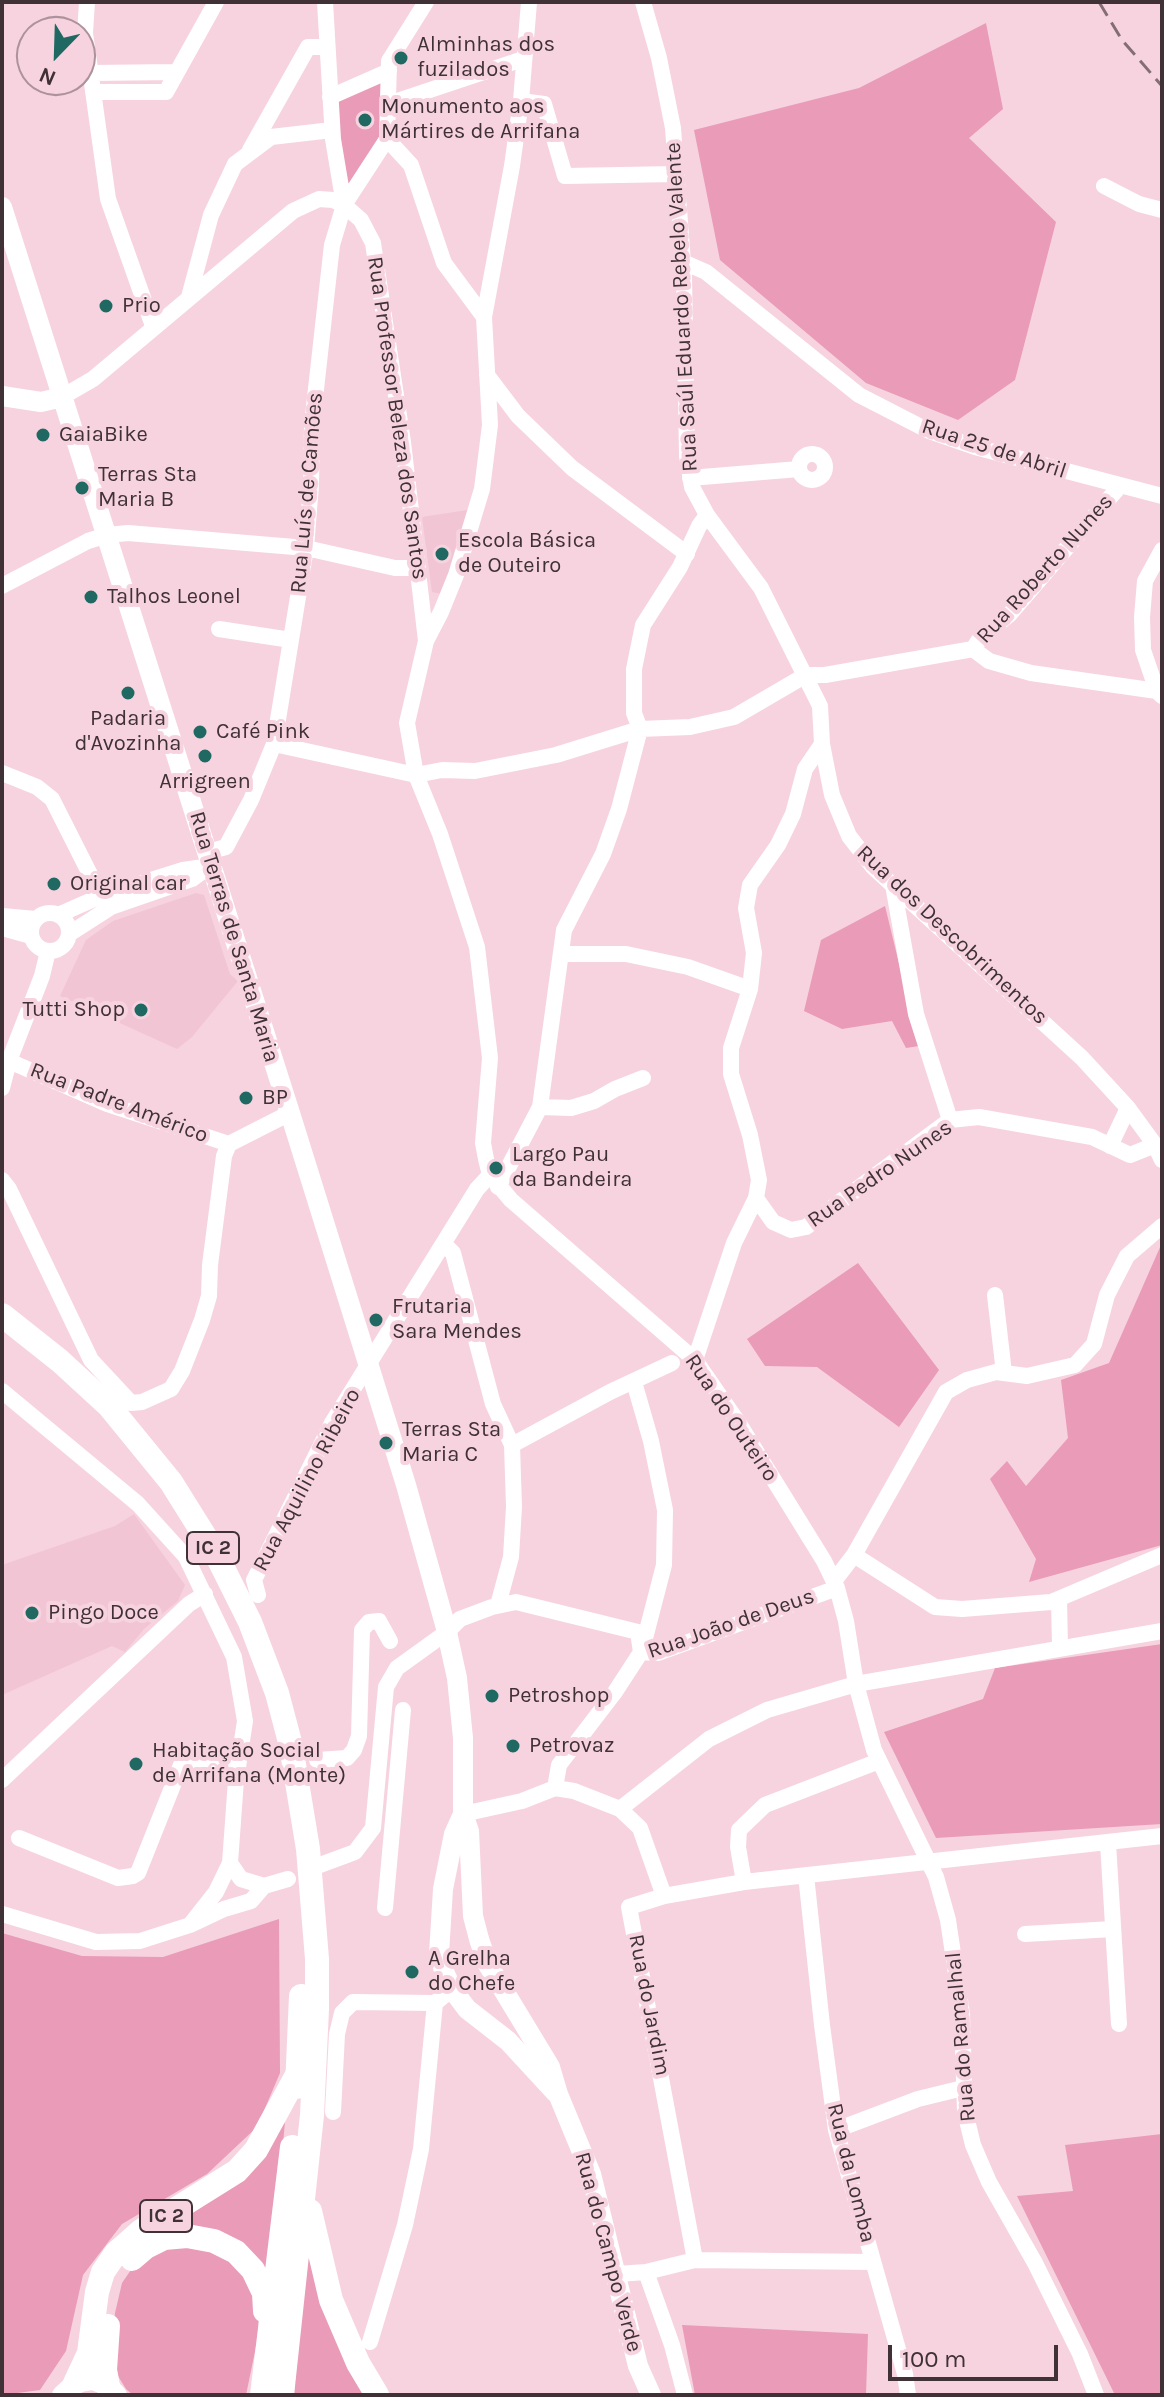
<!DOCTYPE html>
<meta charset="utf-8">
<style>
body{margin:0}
#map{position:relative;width:1164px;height:2397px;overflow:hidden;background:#f7d3df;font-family:Karla,sans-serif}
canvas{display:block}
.frame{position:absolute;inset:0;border:4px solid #3f3136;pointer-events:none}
.north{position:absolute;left:16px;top:16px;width:80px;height:80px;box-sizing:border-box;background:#f7d3df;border:2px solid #ad929b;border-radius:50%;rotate:203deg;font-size:22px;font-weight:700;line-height:32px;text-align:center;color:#3f3136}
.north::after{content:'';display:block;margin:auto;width:28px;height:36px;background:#1f6962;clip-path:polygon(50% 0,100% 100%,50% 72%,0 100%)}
.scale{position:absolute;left:888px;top:2345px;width:170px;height:36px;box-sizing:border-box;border:4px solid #3f3136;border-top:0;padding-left:10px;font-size:24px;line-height:28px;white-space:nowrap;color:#3f3136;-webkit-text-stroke:6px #f7d3df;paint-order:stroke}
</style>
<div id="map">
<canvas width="1164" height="2397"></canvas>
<div class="frame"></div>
<div class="north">N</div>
<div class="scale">100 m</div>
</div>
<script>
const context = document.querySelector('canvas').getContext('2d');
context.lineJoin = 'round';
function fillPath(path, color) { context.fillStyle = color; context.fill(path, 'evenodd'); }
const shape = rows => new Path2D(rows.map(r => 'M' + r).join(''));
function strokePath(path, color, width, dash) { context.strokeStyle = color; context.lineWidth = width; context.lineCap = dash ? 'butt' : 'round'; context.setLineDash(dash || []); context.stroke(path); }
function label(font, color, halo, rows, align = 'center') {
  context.font = font + ' Karla,sans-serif'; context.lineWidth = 8; context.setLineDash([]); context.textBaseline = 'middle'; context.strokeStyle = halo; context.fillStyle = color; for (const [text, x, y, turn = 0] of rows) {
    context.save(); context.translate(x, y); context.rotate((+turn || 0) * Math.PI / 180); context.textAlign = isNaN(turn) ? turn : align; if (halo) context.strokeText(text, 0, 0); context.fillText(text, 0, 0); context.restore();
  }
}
const built = shape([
 [474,509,442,594,432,592,422,517],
 [196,893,204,895,230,974,238,981,192,1037,177,1049,60,996,86,940,113,921],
 [134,1514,185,1585,178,1601,144,1629,125,1652,112,1646,2,1695,2,1565,115,1526]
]);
const green = shape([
 [986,23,1003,109,969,138,1056,222,1015,380,958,420,866,383,720,260,694,130,859,88],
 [385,75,383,139,348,195,334,98],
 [885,906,919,1046,906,1048,892,1021,842,1029,804,1011,821,940],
 [1161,1245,1162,1545,1029,1582,1036,1559,990,1479,1007,1461,1026,1486,1068,1438,1061,1380,1109,1363],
 [858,1263,939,1370,899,1427,817,1367,765,1366,747,1339],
 [1162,1644,1162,1824,936,1838,884,1732,983,1699,995,1668],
 [279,1919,280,2073,257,2127,207,2174,122,2224,83,2275,66,2351,40,2390,2,2395,2,1933,82,1956,163,1957],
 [285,2122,270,2287,228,2237,143,2240,259,2161],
 [1162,2134,1162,2395,1115,2395,1017,2196,1073,2191,1065,2145],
 [306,2235,366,2395,294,2395],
 [190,2241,242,2264,258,2306,259,2332,246,2395,133,2395,126,2389,118,2376,111,2351,115,2313,122,2283,137,2261],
 [682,2325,868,2334,866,2395,695,2395]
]);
const minor = shape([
 [87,2,85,33,108,199,153,326],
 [325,2,333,139,344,205],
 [529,2,521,101,512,166,484,317,490,425,482,489,456,575,441,612,426,641,407,723,416,775,440,834,477,947,490,1058,483,1143,486,1159,490,1175,511,1200,695,1360,738,1422,824,1561,837,1588,846,1621,856,1684,874,1750,936,1877,948,1920,962,2014,965,2112,973,2145,989,2182,1035,2263,1080,2354,1096,2395],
 [643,2,659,58,673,128,684,276,687,456,692,487,707,515,761,588,820,706,822,744,832,795,849,836,873,867,1082,1058,1128,1108,1155,1145,1162,1160],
 [90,73,176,72],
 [93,92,166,92,216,2],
 [330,97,389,71],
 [521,101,544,104,565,176,676,174],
 [388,104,523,59],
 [387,139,411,165,444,263,484,317],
 [250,150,308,47,323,47],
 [1104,186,1139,204,1162,210],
 [683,262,706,272,859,395,929,431,975,447,1162,496],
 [189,297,211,215,235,164,271,137,332,130],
 [487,375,518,416,572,468,687,554],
 [62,397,93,379,293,211,319,199,333,200,344,205,361,220,373,243,403,442,426,641],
 '799 467a13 13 0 1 1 26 0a13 13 0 1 1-26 0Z',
 [690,478,799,469],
 [1162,550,1145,581,1142,617,1143,650,1157,691,1162,696],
 [2,586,88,541,107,535,128,533,306,548,395,568,418,568],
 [219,629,291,640],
 [973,649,989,661,1031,673,1157,691],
 [640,729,634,713,634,669,643,625,680,567,699,526,707,515],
 [274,744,416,775,442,770,475,771,556,755,640,729,690,727,734,717,806,675,825,675,973,649,981,637,1009,615,1119,487],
 [2,773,37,787,52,799,101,896],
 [208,852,226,847,251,800,274,744,306,548,311,485,312,425,332,245,344,205,387,139,389,61,426,2],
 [893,885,916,1014,950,1120],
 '31 932a19 19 0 1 1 38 0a19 19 0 1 1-38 0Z',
 [58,915,101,896,183,870,211,866],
 [2,916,36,919],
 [2,928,31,936],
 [69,934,111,907,192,879,207,868],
 [561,954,626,954,688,967,750,989],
 [9,1061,107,1104,229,1144],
 [2,1088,9,1061,42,976,48,951],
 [540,1107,571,1108,594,1101,615,1089,643,1078],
 [1110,1146,1128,1108],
 [2,1180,9,1189,91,1360,131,1403,142,1402,171,1389,182,1371,202,1320,209,1296,210,1265,224,1156,229,1144,290,1113],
 [498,1187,540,1107,564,930,603,854,619,809,640,729],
 [756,1198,773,1222,791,1230,806,1227,950,1120,979,1117,1092,1137,1130,1155,1155,1145],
 [444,1244,453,1253,493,1404,512,1445,514,1507,511,1557,498,1605],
 [995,1295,1004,1373],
 [695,1360,734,1243,756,1198,759,1180,750,1135,731,1074,731,1048,750,989,754,953,746,908,750,885,778,845,793,814,805,769,822,744],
 [634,1382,651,1441,665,1510,664,1565,643,1646],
 [2,1391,138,1504,186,1557,234,1657,245,1721,236,1780,230,1863,216,1892,190,1925],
 [512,1445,610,1392,672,1363],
 [854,1555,935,1607,962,1609,1051,1602,1162,1555],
 [834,1581,854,1555,946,1392,967,1380,996,1372,1027,1376,1075,1365,1094,1344,1107,1295,1127,1256,1162,1226],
 [258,1595,254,1580,332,1423,477,1189,490,1175],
 [1059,1599,1060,1647],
 [317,1760,347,1758,354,1750,359,1736,362,1630,369,1622,379,1621,390,1641],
 [2,1780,189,1604,205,1594],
 [555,1788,574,1791,620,1809,640,1828,664,1896],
 [620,1809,709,1739,767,1710,856,1684,1162,1631],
 [463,1814,522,1801,555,1788,559,1765,615,1692,641,1652,658,1653,837,1588],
 [19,1838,118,1878,133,1876,138,1873,183,1760,238,1765],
 [1108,1843,1119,2024],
 [230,1863,241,1879,264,1886],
 [320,1865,355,1852,373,1828,386,1687,397,1668,447,1632,460,1619,492,1607,516,1602,638,1632,641,1652],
 [806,1875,822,2025,836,2130,905,2374,908,2395],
 [744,1882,738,1847,739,1830,765,1805,879,1761],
 [385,1908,403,1710],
 [2,1914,96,1942,140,1941,190,1925,224,1909,251,1901,264,1886,288,1879],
 [1025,1934,1113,1929],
 [333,2112,337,2034,342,2013,353,2002,435,2003],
 [836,2130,918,2099,963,2088],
 [695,2260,629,1907,664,1896,744,1882,1162,1836],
 [646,2272,672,2345,685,2395],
 [617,2274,646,2272,695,2260,873,2262],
 [370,2342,405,2225,421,2149,435,2003,452,1989]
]);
const major = shape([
 [2,207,290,1113,406,1485,446,1628,457,1678,463,1738,463,1814,469,1831,473,1916,479,1939,487,1963,550,2067,558,2094,591,2174,638,2366,651,2395],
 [2,396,41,402,62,397],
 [463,1814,454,1834,443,1889,439,1954,445,1974,452,1989,467,2009,508,2041,556,2093],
 [62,2395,75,2383,93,2380,108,2386,117,2395]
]);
const highway = shape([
 [2,1315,60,1361,109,1406,171,1482,216,1554,250,1622,277,1693,291,1746,308,1849,317,1959,317,2009,312,2115,282,2395],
 [297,2087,301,1996],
 [310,2211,331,2300,358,2363,377,2395],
 [132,2259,146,2247,164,2238,187,2236,214,2241,236,2252,253,2270,264,2293,265,2311],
 [108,2326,105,2370,108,2386],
 [75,2383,89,2353,97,2292,103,2272,116,2253,141,2231,237,2171,256,2150,298,2073],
 [262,2395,292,2147]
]);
const rail = shape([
 [1099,2,1122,40,1162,86]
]);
const markers = [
 [401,58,8,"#1f6962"],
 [365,120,8,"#1f6962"],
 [106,306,8,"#1f6962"],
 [43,435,8,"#1f6962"],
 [82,488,8,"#1f6962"],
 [442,554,8,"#1f6962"],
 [91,597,8,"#1f6962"],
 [128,693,8,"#1f6962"],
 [200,732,8,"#1f6962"],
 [205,756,8,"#1f6962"],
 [54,884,8,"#1f6962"],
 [141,1010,8,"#1f6962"],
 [246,1098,8,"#1f6962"],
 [496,1168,8,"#1f6962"],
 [376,1320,8,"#1f6962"],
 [386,1443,8,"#1f6962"],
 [32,1613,8,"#1f6962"],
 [492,1696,8,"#1f6962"],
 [513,1746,8,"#1f6962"],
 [136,1764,8,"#1f6962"],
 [412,1972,8,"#1f6962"]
];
const shields = [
 [213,1548,52],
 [166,2216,52]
];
const shieldNames = [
 ["IC 2",213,1548],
 ["IC 2",166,2216]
];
const poiNames = [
 ["Alminhas dos",417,45],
 ["fuzilados",417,70],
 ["Monumento aos",381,107],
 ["Mártires de Arrifana",381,132],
 ["Prio",122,306],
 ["GaiaBike",59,435],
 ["Terras Stª",98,475],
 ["Maria B",98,500],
 ["Escola Básica",458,541],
 ["de Outeiro",458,566],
 ["Talhos Leonel",107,597],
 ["Padaria",128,719,"center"],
 ["d'Avozinha",128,744,"center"],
 ["Café Pink",216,732],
 ["Arrigreen",205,782,"center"],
 ["Original car",70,884],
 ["Tutti Shop",125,1010,"right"],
 ["BP",262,1098],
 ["Largo Pau",512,1155],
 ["da Bandeira",512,1180],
 ["Frutaria",392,1307],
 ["Sara Mendes",392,1332],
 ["Terras Stª",402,1430],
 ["Maria C",402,1455],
 ["Pingo Doce",48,1613],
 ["Petroshop",508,1696],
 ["Petrovaz",529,1746],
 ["Habitação Social",152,1751],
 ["de Arrifana (Monte)",152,1776],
 ["A Grelha",428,1959],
 ["do Chefe",428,1984]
];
const streetNames = [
 ["Rua Saúl Eduardo Rebelo Valente",682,307,-93],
 ["Rua Professor Beleza dos Santos",397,418,82],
 ["Rua 25 de Abril",994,449,18],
 ["Rua Luís de Camões",307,493,-85],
 ["Rua Roberto Nunes",1045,569,-48],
 ["Rua dos Descobrimentos",952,935,43],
 ["Rua Terras de Santa Maria",234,937,73],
 ["Rua Padre Américo",119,1103,21],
 ["Rua Pedro Nunes",880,1174,-35],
 ["Rua do Outeiro",731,1418,56],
 ["Rua Aquilino Ribeiro",307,1480,-62],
 ["Rua João de Deus",731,1624,-19],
 ["Rua do Jardim",649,2005,79],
 ["Rua do Ramalhal",961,2037,-95],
 ["Rua da Lomba",851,2173,76],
 ["Rua do Campo Verde",608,2252,75]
];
fillPath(built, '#f1c5d4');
fillPath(green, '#e99bb8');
strokePath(minor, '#fff', 16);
strokePath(major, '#fff', 20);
strokePath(highway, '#fff', 24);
strokePath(rail, '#846e76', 3, [16, 8]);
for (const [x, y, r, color] of markers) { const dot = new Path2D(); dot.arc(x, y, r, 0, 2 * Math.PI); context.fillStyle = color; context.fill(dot); strokePath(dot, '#f7d3df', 3); }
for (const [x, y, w] of shields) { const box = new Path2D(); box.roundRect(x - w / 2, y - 16, w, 32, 6); context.fillStyle = '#f7d3df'; context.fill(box); strokePath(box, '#3f3136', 2); }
label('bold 20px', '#3f3136', null, shieldNames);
label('22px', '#3f3136', '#f7d3df', poiNames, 'left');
label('22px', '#3f3136', '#f7d3df', streetNames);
</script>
